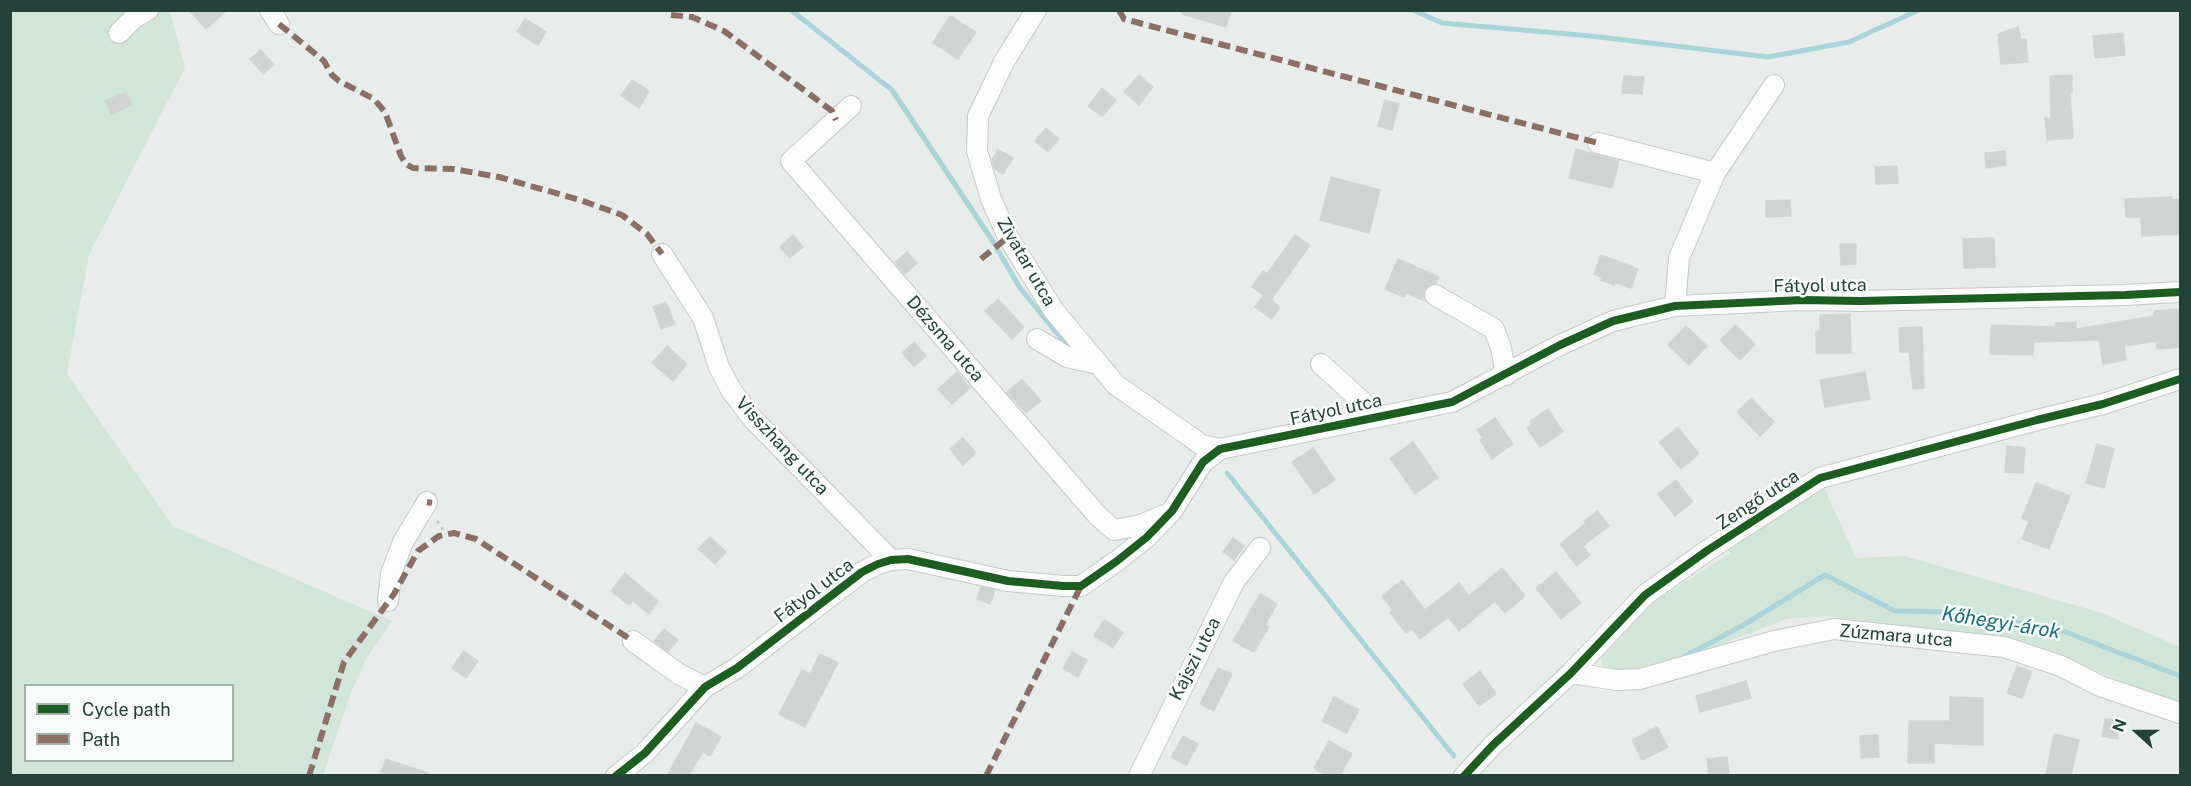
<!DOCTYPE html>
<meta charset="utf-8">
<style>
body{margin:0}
#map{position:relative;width:2191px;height:786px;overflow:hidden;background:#e8edeb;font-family:"Public Sans",sans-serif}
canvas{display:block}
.frame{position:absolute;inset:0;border:12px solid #24423a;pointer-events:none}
.legend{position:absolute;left:24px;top:684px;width:210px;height:78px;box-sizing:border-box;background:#f7fbf9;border:2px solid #a3b1ad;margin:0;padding:8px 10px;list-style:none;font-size:18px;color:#24423a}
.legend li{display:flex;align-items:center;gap:12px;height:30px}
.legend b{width:30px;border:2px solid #a3b1ad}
.north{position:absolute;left:2107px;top:702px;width:60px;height:60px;-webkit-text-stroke:4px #f7fbf9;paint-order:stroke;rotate:291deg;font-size:16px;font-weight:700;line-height:24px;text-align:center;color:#24423a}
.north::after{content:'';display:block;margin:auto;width:21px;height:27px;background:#24423a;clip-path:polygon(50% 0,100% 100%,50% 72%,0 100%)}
</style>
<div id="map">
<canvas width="2191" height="786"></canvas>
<div class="frame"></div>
<ul class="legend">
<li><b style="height:8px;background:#1b5e20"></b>Cycle path</li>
<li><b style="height:8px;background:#8d6e63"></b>Path</li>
</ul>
<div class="north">N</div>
</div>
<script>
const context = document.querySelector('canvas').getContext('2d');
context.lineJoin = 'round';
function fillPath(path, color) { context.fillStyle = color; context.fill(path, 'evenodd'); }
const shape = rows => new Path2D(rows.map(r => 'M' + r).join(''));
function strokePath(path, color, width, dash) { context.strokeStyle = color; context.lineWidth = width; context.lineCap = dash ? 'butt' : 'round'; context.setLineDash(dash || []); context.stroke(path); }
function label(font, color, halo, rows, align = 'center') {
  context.font = font + ' "Public Sans",sans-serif'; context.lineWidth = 5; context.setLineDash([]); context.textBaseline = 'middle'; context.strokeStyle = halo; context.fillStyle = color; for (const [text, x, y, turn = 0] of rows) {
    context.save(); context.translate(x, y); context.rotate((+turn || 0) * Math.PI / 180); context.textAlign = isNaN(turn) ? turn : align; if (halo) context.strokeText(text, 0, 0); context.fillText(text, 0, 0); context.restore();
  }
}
const green = shape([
 [10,11,170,11,185,68,89,254,67,374,173,526,392,621,366,659,351,693,323,775,11,775],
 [26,686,232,686,232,760,26,760],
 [1823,485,1856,558,1905,556,2102,613,2180,647,2180,706,2048,651,1992,636,1825,616,1787,619,1640,675,1614,673,1602,665,1601,657,1654,602,1730,553,1725,545]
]);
const stream = shape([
 [791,10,892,90,994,243],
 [1413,10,1442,23,1591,36,1768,57,1849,42,1919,10],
 [997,249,1020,288,1069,348],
 [1227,473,1454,756],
 [1682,658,1745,624,1825,575,1895,611,1959,612,2063,631,2180,676]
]);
const building = shape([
 [189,10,227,10,206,29,189,10],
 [1183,10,1231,10,1226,27,1182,14,1183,10],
 [950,16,976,32,958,59,933,43,950,16],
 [525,19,546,32,538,45,517,32,525,19],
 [2018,27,2021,40,2026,39,2028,62,2001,64,1998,34,2018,27],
 [2123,33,2125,55,2095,58,2093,36,2123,33],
 [261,50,274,65,263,74,250,59,261,50],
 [1139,75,1153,87,1139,105,1124,92,1139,75],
 [2072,75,2072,93,2070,93,2073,138,2047,140,2045,118,2051,118,2050,76,2072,75],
 [1624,76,1644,77,1642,94,1622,93,1624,76],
 [632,80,649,91,639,108,621,96,632,80],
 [1102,88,1116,100,1102,117,1088,106,1102,88],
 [126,92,132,105,111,114,105,101,126,92],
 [1385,100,1399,104,1392,130,1378,126,1385,100],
 [1046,128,1059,139,1048,152,1035,141,1046,128],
 [1576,149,1619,161,1612,188,1569,178,1576,149],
 [998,150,1013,158,1003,174,995,169,992,160,998,150],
 [2005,151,2006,165,1986,168,1985,153,2005,151],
 [1897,166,1898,183,1876,184,1875,167,1897,166],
 [1331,177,1380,190,1369,233,1320,220,1331,177],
 [2172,197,2172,200,2181,199,2181,234,2142,236,2141,217,2126,217,2125,199,2172,197],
 [1790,200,1791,216,1766,217,1766,201,1790,200],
 [793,235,803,247,790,258,780,247,793,235],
 [1295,235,1310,245,1271,300,1280,307,1272,319,1255,307,1264,295,1252,287,1263,271,1267,274,1295,235],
 [1994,238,1995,267,1964,268,1963,239,1994,238],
 [1840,244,1856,244,1856,264,1841,265,1840,244],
 [907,252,917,263,905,274,895,262,907,252],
 [1601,255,1638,269,1631,288,1615,282,1614,285,1601,280,1602,277,1594,274,1601,255],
 [1398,259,1439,277,1436,283,1430,284,1424,290,1423,296,1425,301,1406,293,1404,297,1385,289,1398,259],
 [998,299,1024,327,1012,339,985,311,998,299],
 [666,302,675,324,661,329,653,307,666,302],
 [2181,309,2181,347,2157,349,2156,341,2124,346,2126,360,2103,364,2099,340,2034,342,2033,355,1990,354,1991,325,2055,327,2055,323,2076,322,2076,329,2154,316,2154,311,2181,309],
 [1850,314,1851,353,1816,353,1816,331,1820,331,1820,315,1850,314],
 [1736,325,1755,344,1740,360,1720,340,1736,325],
 [1686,326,1707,346,1689,365,1668,345,1686,326],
 [1922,327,1924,388,1913,389,1909,352,1900,352,1899,328,1922,327],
 [914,342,926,356,914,366,902,353,914,342],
 [667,346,687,364,673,381,652,363,667,346],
 [957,372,970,388,952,404,938,389,957,372],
 [1865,372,1870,399,1825,407,1820,380,1865,372],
 [1022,379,1041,401,1026,413,1007,392,1022,379],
 [1751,398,1774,422,1760,436,1737,412,1751,398],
 [1548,409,1563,432,1540,447,1527,428,1532,425,1530,421,1548,409],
 [1495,418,1513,444,1492,459,1480,440,1483,438,1477,430,1495,418],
 [1678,427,1699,454,1681,469,1659,442,1678,427],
 [963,438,976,453,963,465,950,449,963,438],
 [1413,442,1438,478,1415,494,1390,458,1413,442],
 [2097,444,2114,449,2104,488,2086,483,2097,444],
 [2007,446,2025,448,2023,473,2005,472,2007,446],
 [1313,448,1335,480,1314,494,1292,462,1313,448],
 [1676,480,1693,502,1675,516,1658,494,1676,480],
 [2036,483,2070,496,2049,549,2022,539,2029,521,2022,518,2036,483],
 [1597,511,1609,526,1583,546,1590,555,1577,566,1560,544,1586,523,1584,521,1597,511],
 [710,537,726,552,715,564,698,549,710,537],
 [1233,538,1244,546,1234,560,1223,552,1233,538],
 [1502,568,1525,596,1505,613,1495,601,1459,631,1448,617,1420,639,1412,629,1406,633,1390,612,1393,610,1382,596,1402,580,1425,610,1459,583,1469,596,1502,568],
 [1556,572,1581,603,1561,619,1536,588,1556,572],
 [625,573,658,601,649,614,633,601,629,605,611,591,625,573],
 [981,587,995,590,990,604,977,599,981,587],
 [1260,594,1277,604,1265,625,1269,627,1254,652,1233,641,1260,594],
 [1104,620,1123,632,1113,648,1094,636,1104,620],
 [664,629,678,640,668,652,654,641,664,629],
 [464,651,478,661,466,678,452,668,464,651],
 [1072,652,1087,660,1078,677,1063,669,1072,652],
 [820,654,838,663,805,727,779,714,802,670,810,674,820,654],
 [2017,666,2032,672,2022,698,2007,693,2017,666],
 [1218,668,1232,674,1214,711,1200,704,1218,668],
 [1480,671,1496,694,1479,706,1463,684,1480,671],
 [1746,681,1751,698,1700,712,1696,696,1746,681],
 [1334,697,1359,710,1347,733,1322,721,1334,697],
 [1950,697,1983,698,1983,745,1934,743,1934,763,1908,763,1909,721,1950,721,1950,697],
 [2105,719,2120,721,2117,739,2102,736,2105,719],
 [696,723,721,737,710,756,703,752,688,776,667,776,696,723],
 [1657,727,1668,747,1642,760,1632,740,1657,727],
 [2054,734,2079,740,2071,776,2046,774,2054,734],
 [1878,735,1879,757,1861,758,1860,736,1878,735],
 [1183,736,1198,744,1187,765,1171,757,1183,736],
 [1329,741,1352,754,1340,776,1327,776,1314,768,1329,741],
 [1727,757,1729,776,1709,776,1707,759,1727,757],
 [386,759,428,773,427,776,391,776,381,772,386,759]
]);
const path = shape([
 [437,521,446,534]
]);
const minor = shape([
 [270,10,279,24],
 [1036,10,1004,62,978,116,977,151,991,199,1008,237,1054,311,1116,385,1202,445,1220,449],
 [119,33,134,18,148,10],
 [851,106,791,161,1098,516,1114,530,1141,525,1164,515],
 [1598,143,1715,173],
 [662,254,703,318,719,367,731,390,752,418,891,560],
 [1435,295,1494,329,1501,348,1506,375],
 [1675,306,1679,258,1715,173,1774,85],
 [1037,339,1067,357,1098,364],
 [1321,364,1379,417],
 [388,601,391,574,403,542,427,502],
 [633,641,679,674,705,687],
 [1571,673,1617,680,1640,679,1774,641,1834,629,2004,647,2061,666,2100,686,2180,713],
 [616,776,645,753,705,687,737,668,862,572,878,564,891,560,908,559,1008,581,1063,586,1081,586,1117,561,1147,537,1172,511,1203,462,1220,449,1452,402,1560,345,1613,321,1675,306,1802,300,1860,301,2125,295,2180,292],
 [1139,776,1234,582,1260,548],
 [1464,776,1493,745,1571,673,1645,595,1708,550,1820,478,2037,420,2103,404,2180,379]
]);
const quiet = shape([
 [1119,10,1124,19,1598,143],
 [671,15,692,17,724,31,812,96,832,111,836,120],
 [279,24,324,61,332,75,339,81,374,99,385,112,401,156,406,164,413,168,453,169,499,177,580,200,622,215,647,234,662,254],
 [981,259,1008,237],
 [427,502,432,503],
 [309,776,344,662,394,594,418,551,439,536,454,533,476,539,633,641],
 [986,776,1081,586]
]);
const cycleway = shape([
 [616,776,645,753,705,687,737,668,862,572,878,564,891,560,908,559,1008,581,1063,586,1081,586,1117,561,1147,537,1172,511,1203,462,1220,449,1452,402,1560,345,1613,321,1675,306,1802,300,1860,301,2125,295,2180,292],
 [1464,776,1493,745,1571,673,1645,595,1708,550,1820,478,2037,420,2103,404,2180,379]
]);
const streetNames = [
 ["Zivatar utca",1026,262,60],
 ["Fátyol utca",1820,286,-1],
 ["Dézsma utca",945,339,49],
 ["Fátyol utca",1336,410,-12],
 ["Visszhang utca",782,446,47],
 ["Zengő utca",1758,500,-33],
 ["Fátyol utca",814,591,-37],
 ["Zúzmara utca",1896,636,5],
 ["Kajszi utca",1195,659,-63]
];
const waterNames = [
 ["Kőhegyi-árok",2001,623,9]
];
fillPath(green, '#d1e6d8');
strokePath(stream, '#a9d4db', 5);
fillPath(building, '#cfd4d2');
strokePath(building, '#d1d6d4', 1.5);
strokePath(minor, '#c5cac8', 22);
strokePath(path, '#c3ccca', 3, [3, 4.5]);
strokePath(minor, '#fcfcfc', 20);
strokePath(quiet, '#8d6e63', 6, [12, 6]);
strokePath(cycleway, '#1b5e20', 8);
label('18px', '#24423a', '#f7fbf9', streetNames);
label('italic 20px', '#1c6f80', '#f7fbf9', waterNames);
</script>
